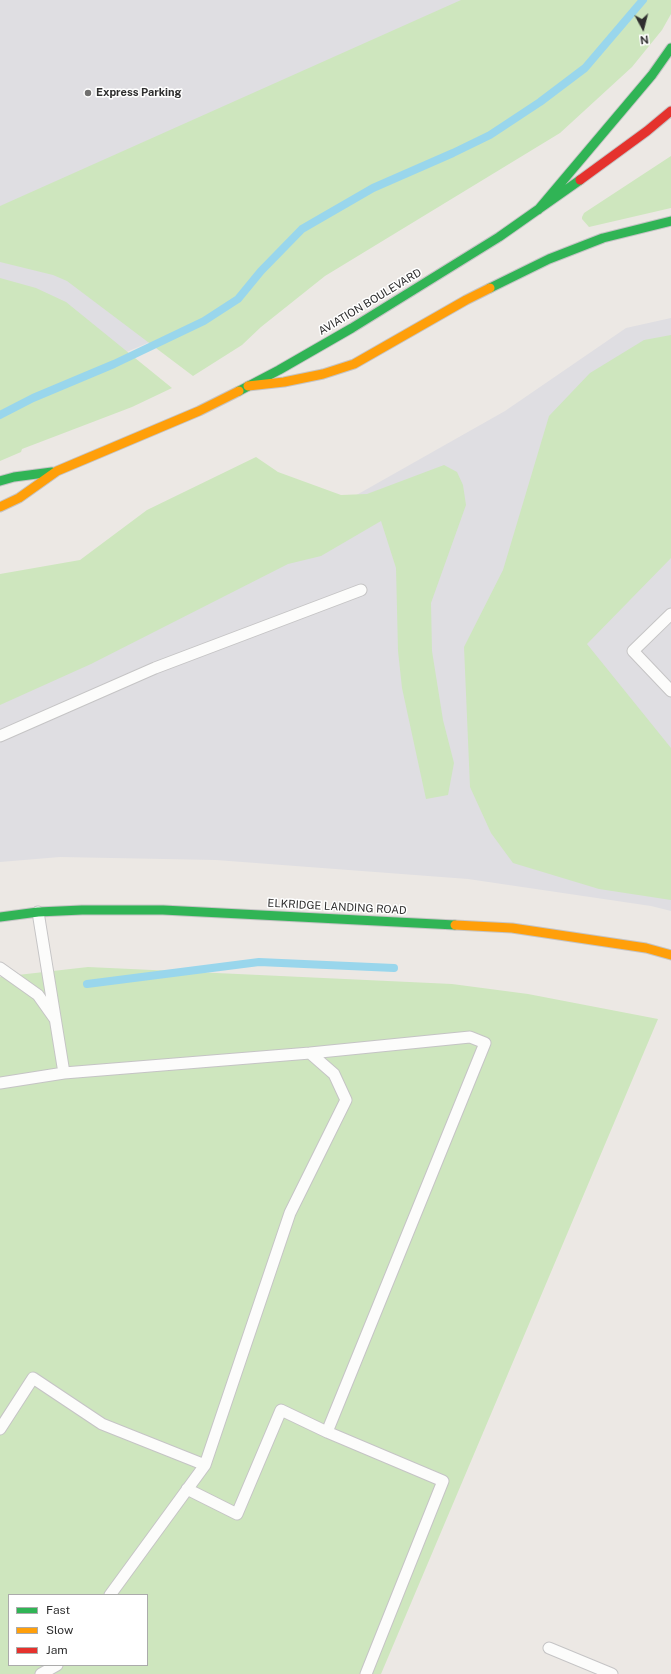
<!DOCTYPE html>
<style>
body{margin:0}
#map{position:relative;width:671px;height:1674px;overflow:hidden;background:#ece8e4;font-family:"Public Sans",sans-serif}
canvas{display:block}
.legend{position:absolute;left:8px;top:1594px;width:140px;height:72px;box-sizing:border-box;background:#fff;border:1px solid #ababab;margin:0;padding:5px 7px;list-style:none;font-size:12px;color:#2e2e2e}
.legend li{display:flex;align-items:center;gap:8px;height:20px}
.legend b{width:20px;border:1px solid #ababab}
.north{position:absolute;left:623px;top:8px;width:40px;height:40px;-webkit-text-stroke:3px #fff;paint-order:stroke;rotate:173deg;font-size:11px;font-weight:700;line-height:16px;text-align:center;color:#2e2e2e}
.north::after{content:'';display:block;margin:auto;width:14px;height:18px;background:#2e2e2e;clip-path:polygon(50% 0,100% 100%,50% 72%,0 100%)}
</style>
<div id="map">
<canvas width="671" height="1674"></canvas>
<ul class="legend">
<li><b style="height:5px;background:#30b455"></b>Fast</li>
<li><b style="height:5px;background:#ff9f0a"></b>Slow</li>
<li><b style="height:5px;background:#e5322d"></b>Jam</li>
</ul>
<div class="north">N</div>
</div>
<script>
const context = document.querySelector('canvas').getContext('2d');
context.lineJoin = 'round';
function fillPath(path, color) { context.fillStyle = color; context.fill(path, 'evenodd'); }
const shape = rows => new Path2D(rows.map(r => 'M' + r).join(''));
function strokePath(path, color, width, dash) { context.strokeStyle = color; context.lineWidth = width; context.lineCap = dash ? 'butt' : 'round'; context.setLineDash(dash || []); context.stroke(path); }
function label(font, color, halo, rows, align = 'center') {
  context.font = font + ' "Public Sans",sans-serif'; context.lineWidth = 3; context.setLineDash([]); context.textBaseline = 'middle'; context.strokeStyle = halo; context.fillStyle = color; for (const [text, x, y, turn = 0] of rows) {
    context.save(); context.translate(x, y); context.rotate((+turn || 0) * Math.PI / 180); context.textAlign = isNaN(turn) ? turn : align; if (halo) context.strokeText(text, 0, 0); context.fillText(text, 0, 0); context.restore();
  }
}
const airport = shape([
 [0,0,625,0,164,336,40,389,0,404],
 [671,318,671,911,651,906,468,879,216,860,60,857,0,862,0,649,337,506,505,411,626,328]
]);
const green = shape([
 [461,0,671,0,671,14,662,30,632,67,560,133,325,276,261,327,242,345,193,376,67,281,53,275,0,262,0,206],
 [671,156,671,208,589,227,582,219,582,217,584,213],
 [0,278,36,288,66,302,172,388,132,407,22,449,21,452,0,461],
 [671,335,671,558,587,644,671,748,671,900,599,889,513,863,491,833,470,787,464,647,503,570,549,416,590,373,644,340],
 [256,457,278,472,341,495,367,494,444,465,457,472,463,485,466,505,431,603,432,651,443,720,454,763,448,795,426,799,402,688,398,651,396,568,381,521,321,556,288,564,91,664,0,705,0,574,80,560,147,510],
 [88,967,452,984,528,994,658,1019,381,1674,0,1674,0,977],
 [9,1595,147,1595,147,1665,9,1665]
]);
const stream = shape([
 [0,415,33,398,114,364,204,321,238,299,261,271,302,229,373,188,453,153,490,135,540,102,585,68,643,0],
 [87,984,259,962,394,968]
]);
const lane = shape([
 [671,614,633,651,671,691],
 [0,736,155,668,361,590],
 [38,912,64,1073],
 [0,968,38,995,55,1019],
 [310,1053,470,1037,485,1043,327,1432,443,1481,366,1674],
 [0,1083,64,1073,310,1053,334,1074,346,1100,290,1213,205,1465,110,1595],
 [0,1429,33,1378,102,1424,205,1465],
 [187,1489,237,1514,281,1410,327,1432],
 [549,1648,612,1674],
 [41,1674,57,1665]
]);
const fast = shape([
 [538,210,652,75,671,48],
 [490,288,549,259,603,238,671,221],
 [239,391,279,370,352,328,499,237,580,180],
 [0,481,14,477,52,472],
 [0,917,38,912,82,910,163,910,455,925]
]);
const slow = shape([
 [248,386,284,382,323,374,354,364,466,300,490,288],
 [0,507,19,498,57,471,199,411,239,391],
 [455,925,512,928,646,948,671,955]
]);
const jam = shape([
 [580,180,647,131,671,111]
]);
const markers = [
 [88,93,4,"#706f6e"]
];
const poiNames = [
 ["Express Parking",96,93]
];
const streetNames = [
 ["AVIATION BOULEVARD",370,302,-31],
 ["ELKRIDGE LANDING ROAD",337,907,3]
];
fillPath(airport, '#dfdee2');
fillPath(green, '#cee6be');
strokePath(stream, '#99d6ec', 8);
strokePath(lane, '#c5c4c5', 13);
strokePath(fast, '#c5c4c5', 11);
strokePath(slow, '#c5c4c5', 11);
strokePath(jam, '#c5c4c5', 11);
strokePath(lane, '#fcfcfb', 11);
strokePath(fast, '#30b455', 9);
strokePath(slow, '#ff9f0a', 9);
strokePath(jam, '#e5322d', 9);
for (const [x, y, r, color] of markers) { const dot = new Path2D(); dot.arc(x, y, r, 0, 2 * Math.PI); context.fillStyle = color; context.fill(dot); strokePath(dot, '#fff', 1.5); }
label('bold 11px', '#2e2e2e', '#fff', poiNames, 'left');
label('11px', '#2e2e2e', '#fff', streetNames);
</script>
